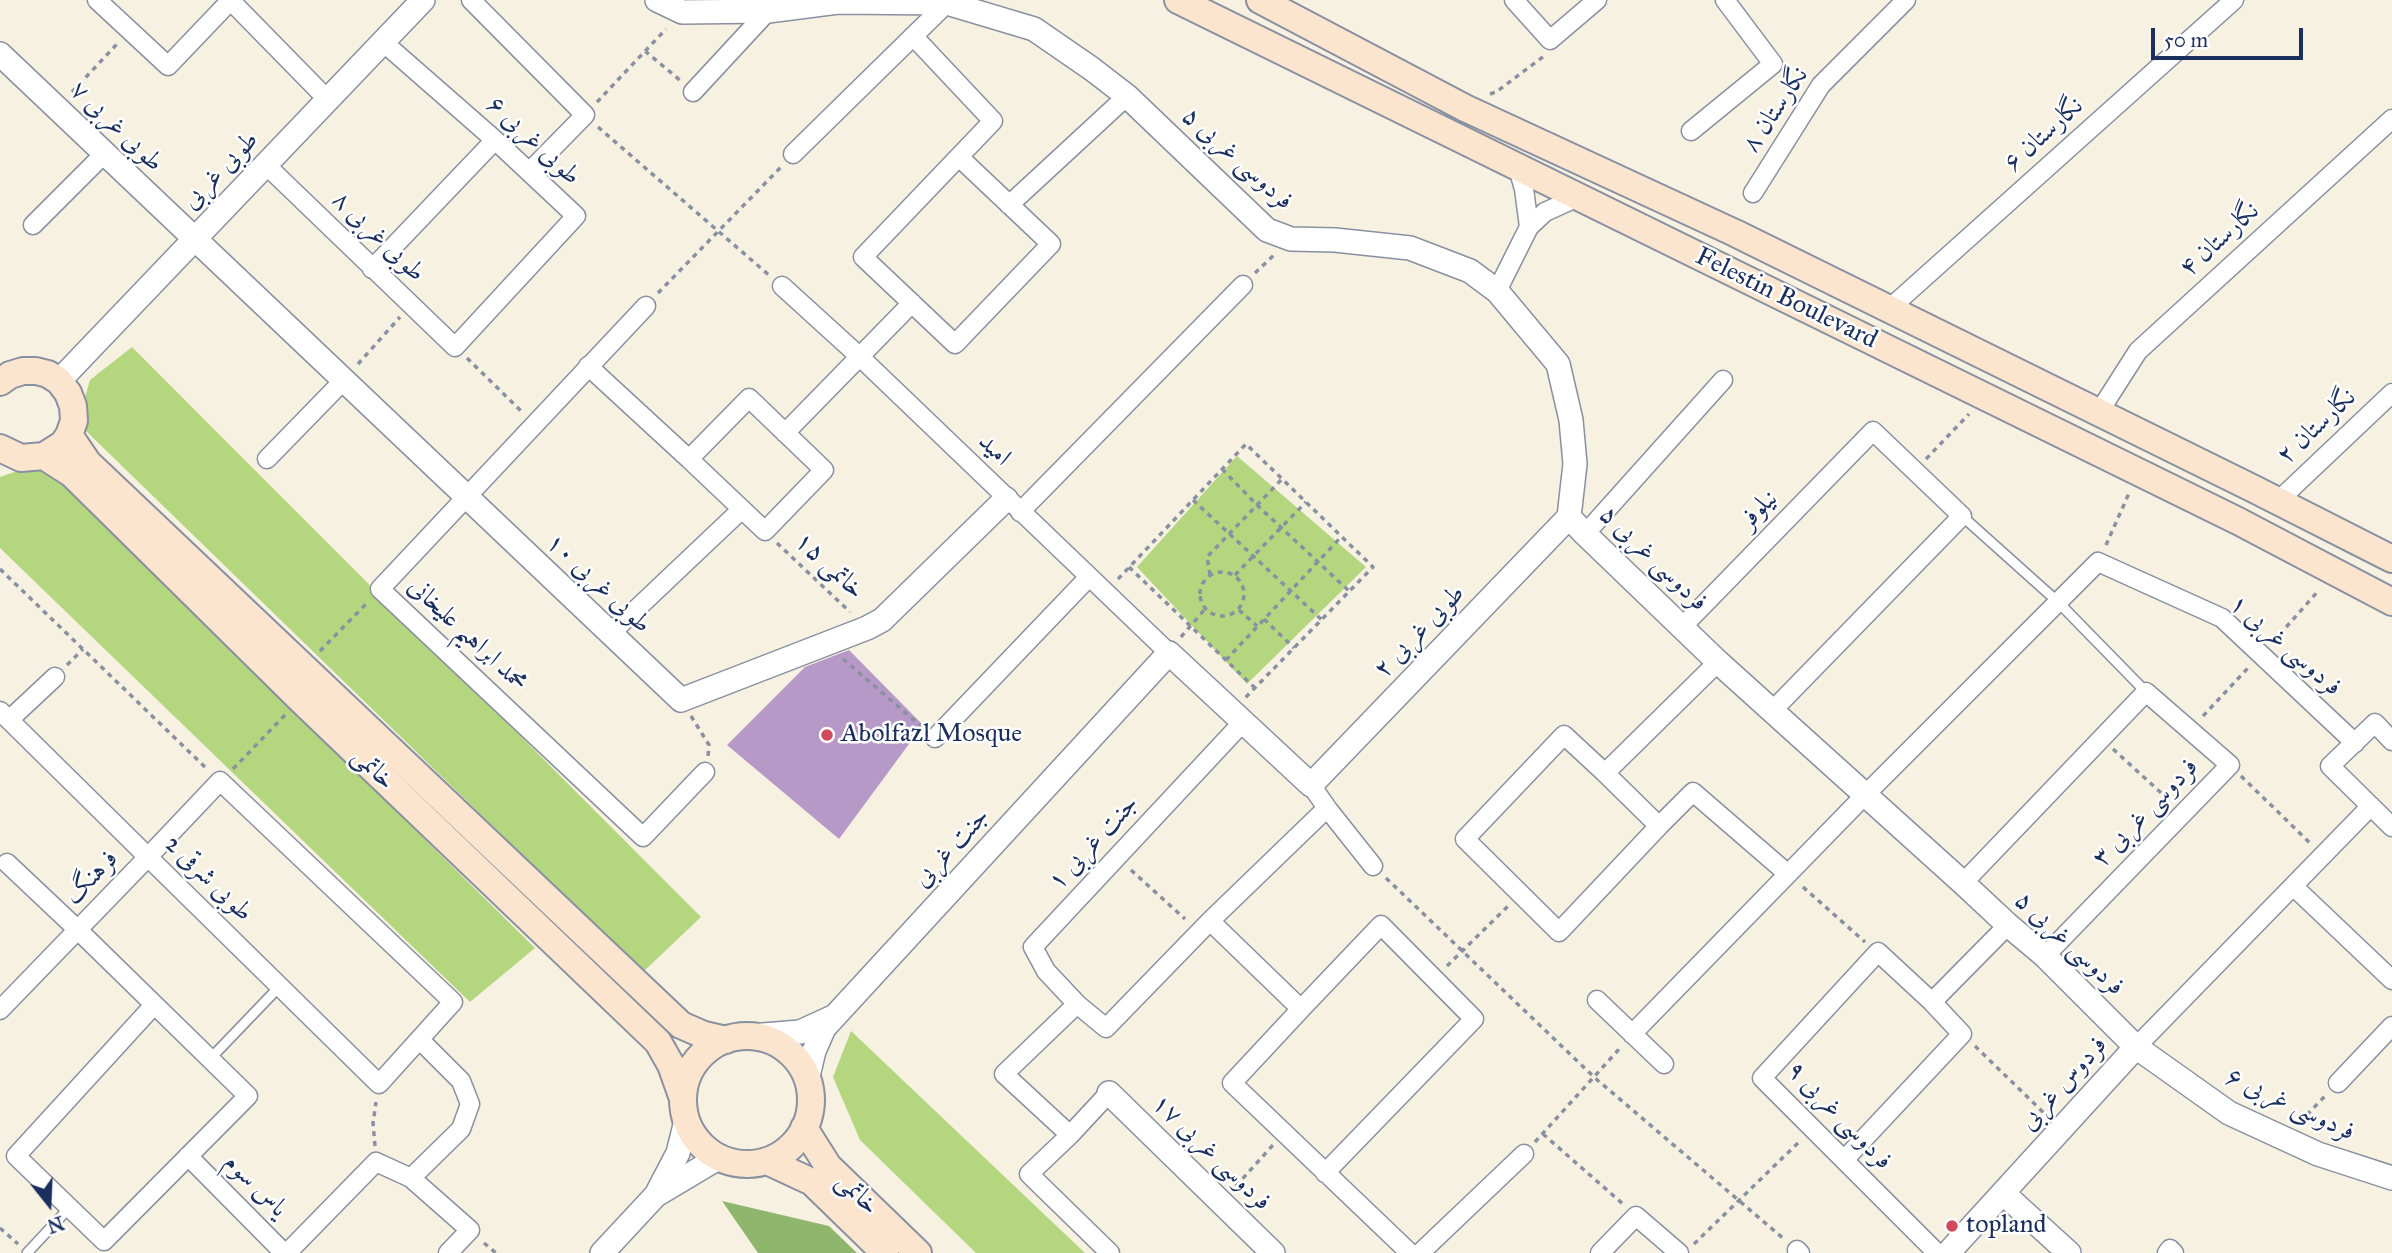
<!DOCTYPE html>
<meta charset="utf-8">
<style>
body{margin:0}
#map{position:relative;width:2392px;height:1253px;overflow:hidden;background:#f7f1e2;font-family:"IM FELL Great Primer",serif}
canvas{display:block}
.north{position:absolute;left:14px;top:1169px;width:70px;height:70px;-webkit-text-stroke:5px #fff;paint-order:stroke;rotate:162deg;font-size:19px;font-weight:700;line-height:28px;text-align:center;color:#1b2f5e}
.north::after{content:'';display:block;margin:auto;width:24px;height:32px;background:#1b2f5e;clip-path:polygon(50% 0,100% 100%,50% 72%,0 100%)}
.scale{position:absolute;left:2151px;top:28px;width:152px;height:32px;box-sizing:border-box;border:4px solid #1b2f5e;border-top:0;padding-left:9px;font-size:21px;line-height:24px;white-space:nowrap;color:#1b2f5e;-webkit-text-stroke:5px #fff;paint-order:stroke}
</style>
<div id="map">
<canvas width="2392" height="1253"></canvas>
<div class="north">N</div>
<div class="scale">50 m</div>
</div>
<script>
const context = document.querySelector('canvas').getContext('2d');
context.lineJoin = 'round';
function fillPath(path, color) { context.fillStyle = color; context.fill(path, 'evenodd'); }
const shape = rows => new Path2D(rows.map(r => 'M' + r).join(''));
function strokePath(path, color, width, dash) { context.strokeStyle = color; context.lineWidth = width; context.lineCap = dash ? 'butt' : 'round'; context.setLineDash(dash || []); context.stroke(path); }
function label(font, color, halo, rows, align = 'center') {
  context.font = font + ' "IM FELL Great Primer",Amiri,serif'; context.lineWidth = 5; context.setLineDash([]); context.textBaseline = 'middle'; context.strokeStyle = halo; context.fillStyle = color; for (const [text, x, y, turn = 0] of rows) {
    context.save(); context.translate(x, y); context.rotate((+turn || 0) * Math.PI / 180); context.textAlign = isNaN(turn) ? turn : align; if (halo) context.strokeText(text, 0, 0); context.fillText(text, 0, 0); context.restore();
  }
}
const green = shape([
 [132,347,701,917,643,972,85,430,81,411,90,380],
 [1237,456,1366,567,1247,684,1137,567],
 [23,469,42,470,55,475,535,948,470,1002,0,548,0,477],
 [851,1031,1085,1253,976,1253,860,1140,833,1077]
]);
const forest = shape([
 [722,1201,829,1226,857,1253,758,1253]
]);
const building = shape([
 [849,650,923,725,839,839,727,745,805,667]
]);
const path = shape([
 [645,51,681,81],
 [72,92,117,44],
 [1490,94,1496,92,1544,56],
 [597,102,666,29],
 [598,127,770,276],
 [1255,273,1274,255],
 [658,293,782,166],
 [467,358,521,411],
 [358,364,400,317],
 [1926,459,1969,414],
 [1222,469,1257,505,1349,591],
 [1193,500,1322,620],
 [777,543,850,612],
 [2106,545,2130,491],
 [1129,567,1255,688],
 [0,569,207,769],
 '1200 594a22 22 0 1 1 44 0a22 22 0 1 1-44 0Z',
 [1210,575,1207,557,1282,479],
 [1235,575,1306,502],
 [1118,579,1246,444,1373,567,1245,698],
 [1239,610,1257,626],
 [1264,619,1294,648],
 [1181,637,1205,609],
 [2273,642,2319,590],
 [320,651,368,602],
 [843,659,922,727],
 [1226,660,1341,537],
 [67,665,83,649],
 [691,716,709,745,708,756],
 [2203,716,2248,668],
 [2113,749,2170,801],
 [233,769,286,714],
 [2241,776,2311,844],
 [1131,870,1185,919],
 [1386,878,1595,1078,1784,1239],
 [1803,887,1865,942],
 [1447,966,1509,905],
 [1975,1046,2047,1116],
 [2300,1122,2326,1095],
 [1543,1134,1623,1204],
 [1535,1142,1621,1047],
 [375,1146,373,1123,376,1102],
 [1236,1186,1273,1145],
 [0,1228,18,1244],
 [484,1243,496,1253],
 [1694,1244,1801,1140]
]);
const service = shape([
 [1962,516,2058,602,2146,692],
 [210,1059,280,986],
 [27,1253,69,1208]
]);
const minor = shape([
 [97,0,168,66,231,0],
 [230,0,328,100],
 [471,0,585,115,529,172],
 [1514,0,1550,40,1597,0],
 [913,36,993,121,863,257,955,344,1051,244,959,157],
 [693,92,768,11],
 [1691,131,1773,64,1725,0],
 [793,154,947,3],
 [266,165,455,347,576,216,495,140,383,42],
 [1518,168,1524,189,1529,227],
 [1753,193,1821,85,1906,0],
 [1009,205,1127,96],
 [33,225,104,154],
 [372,269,495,140],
 [782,286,859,356,1169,653],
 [1497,291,1529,227,1545,212,1578,197],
 [646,306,380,589,643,837,705,772],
 [1889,309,2234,0],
 [588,366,689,459],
 [749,398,824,470,765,531,689,459,749,398],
 [2099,412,2138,351,2392,119],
 [785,433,912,303],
 [267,459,343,381],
 [2278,501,2392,393],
 [1020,512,1243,285],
 [1585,534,1723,380],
 [1683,626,1873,431,1962,516,1773,710],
 [610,634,742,509],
 [0,711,148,857,379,1084,453,1002,220,781,148,857,0,1010],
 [9,720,55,677],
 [1243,722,1033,947,1046,971,1077,1004,1106,1028,1210,921,1327,808,1311,785],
 [935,738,1089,577],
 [2392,741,2375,723,2330,766,2392,827],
 [1605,773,1564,735,1465,839,1559,932,1659,826,1605,773,1718,662],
 [1327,808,1373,866],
 [1659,826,1693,792,1788,874],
 [7,863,78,930,248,1096,104,1241,16,1156,154,1005],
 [1963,883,2146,692,2230,765,2045,956],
 [2293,886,2392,980],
 [1210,921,1301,1009,1381,925,1474,1019,1325,1173],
 [1597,1000,1664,1064],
 [1932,1002,2008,925],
 [1077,1004,1004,1074,1070,1135,1109,1093],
 [1301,1009,1232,1083,1410,1253],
 [1632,1034,1865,795,2098,562,2222,618,2355,743],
 [2136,1047,2371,806],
 [2338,1083,2392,1026],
 [1070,1135,1029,1174,1110,1253],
 [188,1156,284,1253],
 [1844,1160,1962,1034,1932,1002,1878,952,1762,1078,1937,1253],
 [411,1178,461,1129,470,1104,461,1081,420,1040],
 [1797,1250,1800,1253],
 [287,1253,376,1162,411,1178,470,1230,448,1253],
 [1420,1253,1524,1154],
 [1600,1253,1636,1216,1679,1253],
 [2167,1253,2170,1249,2174,1253]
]);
const tertiary = shape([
 [657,0,682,12,768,11,838,2,947,3,1034,29,1092,69,1127,96,1267,230,1291,239,1335,240,1410,248,1470,271,1497,291,1558,364,1571,420,1575,464,1569,517,1585,534,1718,662,1963,883,2008,925,2045,956,2136,1047,2229,1113,2318,1154,2392,1178],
 [0,54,681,700,867,628,882,620,1006,499],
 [59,381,423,0],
 [751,1036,800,1032,833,1017],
 [807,1080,814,1051,824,1028,1169,653,1311,785,1569,517],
 [1109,1093,1273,1253],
 [2003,1193,2069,1253],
 [656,1195,678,1153,686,1121],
 [602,1253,656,1195,718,1158],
 [1948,1253,2136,1047]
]);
const secondary = shape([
 [1178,0,2238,521,2392,602],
 [1260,0,1465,108,1735,233,2254,489,2392,559],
 [0,382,10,375,23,371,36,371,48,374,59,381,68,393,73,406,74,421,69,435,63,444,44,456,21,458,0,448],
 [69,435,88,463,681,1025,704,1035,726,1040],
 [44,456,72,474,301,700,658,1042,671,1065,682,1096],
 '683 1100a64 64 0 1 1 128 0a64 64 0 1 1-128 0Z',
 [804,1128,828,1166,918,1253],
 [767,1161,812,1182,885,1253]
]);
const markers = [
 [827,735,7,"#d1495b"],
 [1952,1226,7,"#d1495b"]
];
const streetNames = [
 ["نگارستان ۸",1776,110,-56],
 ["طوبی غربی ۷",116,127,44],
 ["نگارستان ۶",2044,135,-42],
 ["طوبی غربی ۶",533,141,43],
 ["فردوسی غربی ۵",1237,159,42],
 ["طوبی غربی",221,171,-46],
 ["طوبی غربی ۸",378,237,44],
 ["نگارستان ۴",2220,240,-42],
 ["Felestin Boulevard",1786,299,26],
 ["نگارستان ۲",2317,427,-43],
 ["امید",994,450,44],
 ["نیلوفر",1759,510,-46],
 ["فردوسی غربی ۵",1653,559,44],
 ["خاتمی ۱۵",829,566,43],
 ["طوبی غربی ۱۰",598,584,43],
 ["طوبی غربی ۲",1420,632,-46],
 ["محمد ابراهیم علیخانی",467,635,43],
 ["فردوسی غربی ۱",2285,646,41],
 ["خاتمی",373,769,44],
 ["فردوسی غربی ۳",2146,813,-46],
 ["جنت غربی ۱",1094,843,-47],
 ["جنت غربی",952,848,-47],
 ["فرهنگ",92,878,-46],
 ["طوبی شرقی 2",208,879,44],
 ["فردوسی غربی ۵",2069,944,43],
 ["فردوس غربی",2064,1084,-48],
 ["فردوسی غربی ۶",2290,1105,25],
 ["فردوسی غربی ۹",1839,1116,46],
 ["فردوسی غربی ۱۷",1211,1153,44],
 ["یاس سوم",255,1186,45],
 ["خاتمی",857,1194,44]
];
const poiNames = [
 ["Abolfazl Mosque",841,735],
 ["topland",1966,1226]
];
fillPath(green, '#b3d67e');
fillPath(forest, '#8eb76d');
fillPath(building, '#b799c8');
strokePath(service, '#8990a0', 12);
strokePath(minor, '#8990a0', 21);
strokePath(tertiary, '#8990a0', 26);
strokePath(secondary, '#8990a0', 30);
strokePath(path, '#8990a0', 3.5, [5, 5]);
strokePath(service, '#fff', 9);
strokePath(minor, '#fff', 18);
strokePath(tertiary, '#fff', 23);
strokePath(secondary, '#fbe5cf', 26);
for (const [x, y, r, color] of markers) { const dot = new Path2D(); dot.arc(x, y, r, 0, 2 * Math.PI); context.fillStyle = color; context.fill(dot); strokePath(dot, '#fff', 2.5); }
label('26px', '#1b2f5e', '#fff', streetNames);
label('26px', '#1b2f5e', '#fff', poiNames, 'left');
</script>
